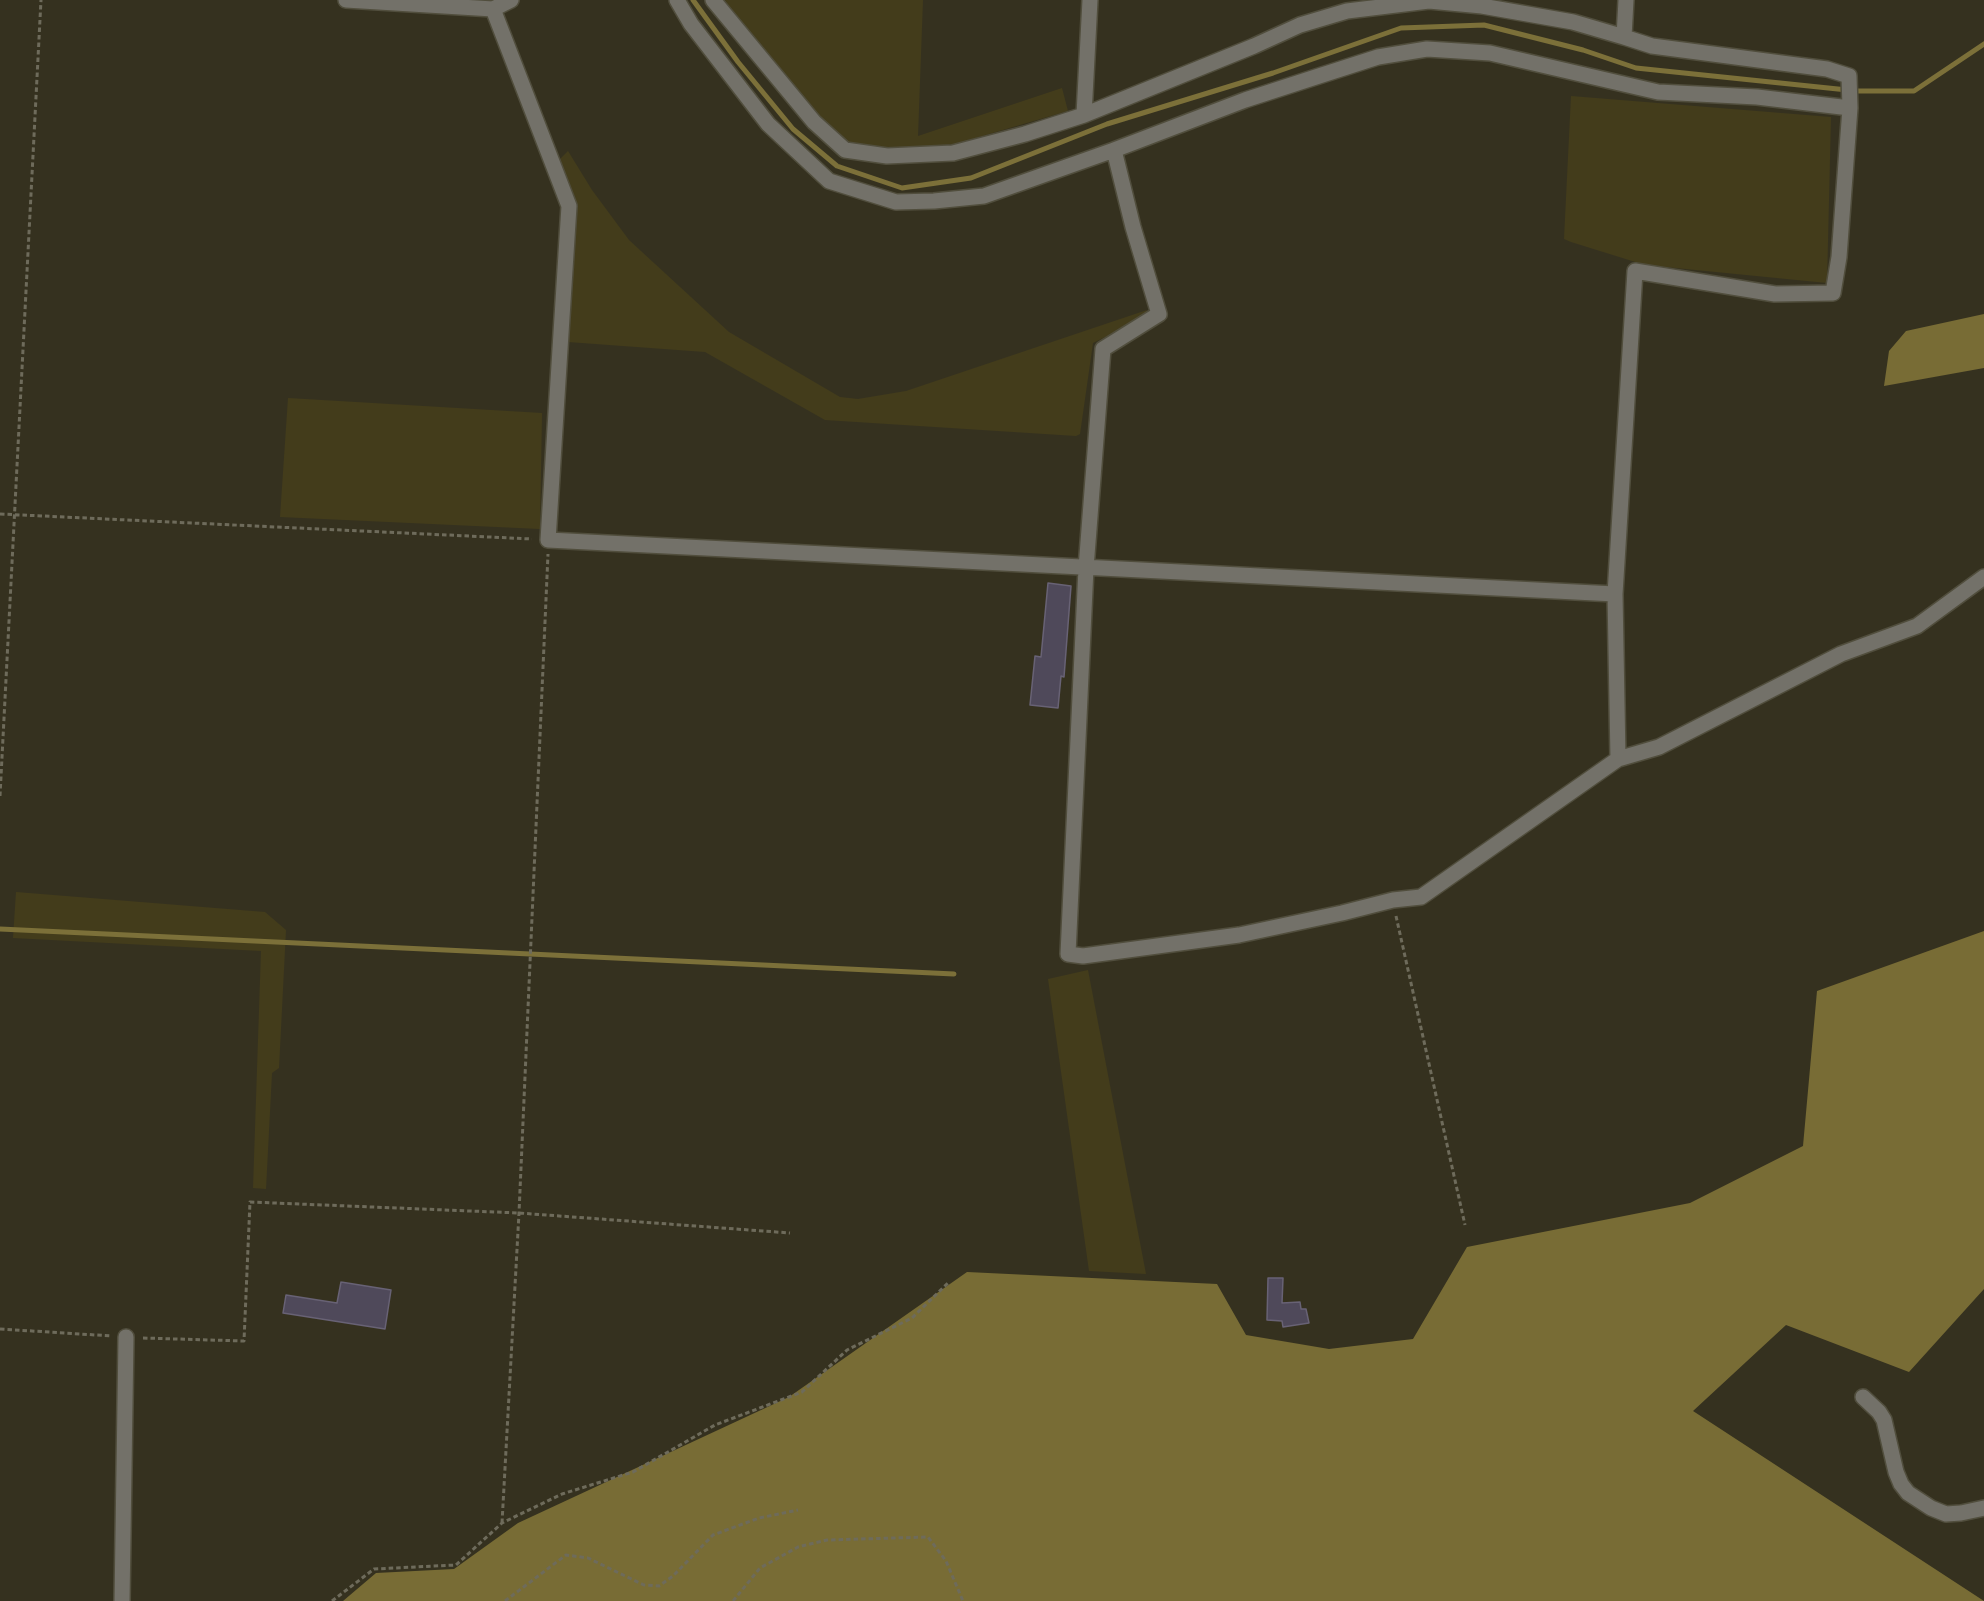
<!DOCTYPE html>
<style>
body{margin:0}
canvas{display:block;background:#35311f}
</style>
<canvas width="1984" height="1601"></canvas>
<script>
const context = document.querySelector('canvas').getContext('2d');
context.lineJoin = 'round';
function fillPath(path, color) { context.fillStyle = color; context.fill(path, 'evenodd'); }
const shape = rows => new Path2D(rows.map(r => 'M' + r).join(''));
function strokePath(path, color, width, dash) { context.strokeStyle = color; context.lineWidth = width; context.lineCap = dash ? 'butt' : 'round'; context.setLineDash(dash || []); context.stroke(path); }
const green = shape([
 [725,0,923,0,918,136,1062,88,1068,111,955,144,895,149,852,146,822,120,740,24],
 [1571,96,1831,117,1827,283,1645,265,1571,242,1564,239],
 [568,151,592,190,629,240,729,332,840,397,858,399,906,391,1147,310,1144,318,1093,343,1080,434,1076,436,825,420,705,352,568,342,576,202,559,160],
 [288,398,542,413,540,529,280,517],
 [16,892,265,912,286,930,279,1068,272,1073,266,1189,253,1188,261,951,13,938],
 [1088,970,1146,1274,1089,1271,1048,979]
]);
const forest = shape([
 [1984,314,1984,368,1884,386,1889,351,1906,331],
 [1984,931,1984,1289,1909,1372,1786,1325,1693,1411,1984,1601,343,1601,376,1573,454,1569,518,1523,789,1397,967,1272,1217,1284,1246,1335,1329,1349,1413,1339,1467,1247,1690,1203,1803,1146,1817,991]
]);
const stream = shape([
 [693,0,738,62,793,129,837,166,902,188,971,178,1107,124,1273,73,1401,28,1484,25,1583,50,1636,68,1857,91,1914,91,1984,44],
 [0,929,954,974]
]);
const building = shape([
 [1048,583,1071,586,1064,677,1061,676,1058,708,1030,705,1035,656,1041,657,1048,583],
 [1268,1278,1283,1278,1282,1303,1300,1302,1301,1309,1306,1309,1309,1323,1283,1327,1282,1321,1267,1320,1268,1278],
 [341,1282,391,1290,385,1329,283,1313,286,1295,337,1303,341,1282]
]);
const path = shape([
 [0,514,532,539],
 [0,796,41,0],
 [1396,916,1465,1225],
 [0,1329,112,1336],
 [143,1338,244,1341,250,1202,519,1213,790,1233],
 [502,1523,519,1213,548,554],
 [332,1601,374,1569,456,1565,502,1523,562,1494,633,1472,715,1425,802,1392,847,1350,912,1318,948,1283],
 [505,1601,566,1555,588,1558,644,1585,659,1586,673,1576,713,1535,759,1518,798,1510],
 [733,1601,760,1568,798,1547,827,1540,928,1537,946,1561,963,1601]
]);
const minor = shape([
 [346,0,493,9,511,0],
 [677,0,691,24,768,124,829,181,896,202,934,201,984,196,1114,150,1133,227,1159,314,1103,349,1086,568,1068,954,1083,956,1239,935,1342,913,1393,900,1421,897,1618,759,1659,747,1841,654,1917,626,1984,577],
 [713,0,814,122,845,150,887,156,953,153,1025,134,1084,115,1090,0],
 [493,9,569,206,548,540,1615,594],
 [1084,115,1254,46,1300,25,1347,11,1429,1,1482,6,1573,22,1624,37],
 [1114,150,1245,100,1322,75,1378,57,1427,49,1490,53,1658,92,1757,97,1850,108],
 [1618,759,1615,594,1635,271,1775,294,1833,293,1839,257,1850,108,1849,76,1827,69,1652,46,1624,37,1626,0],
 [1863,1397,1879,1412,1884,1420,1896,1472,1901,1484,1908,1493,1931,1508,1946,1514,1961,1513,1984,1508],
 [122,1601,126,1337]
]);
fillPath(green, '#433c1b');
fillPath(forest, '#786c35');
strokePath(stream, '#7c7039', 5);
fillPath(building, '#4f495a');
strokePath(building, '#686275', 1.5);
strokePath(minor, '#514e3d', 18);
strokePath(path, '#6e6b5b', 3, [4.5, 3]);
strokePath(minor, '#737169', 15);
</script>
